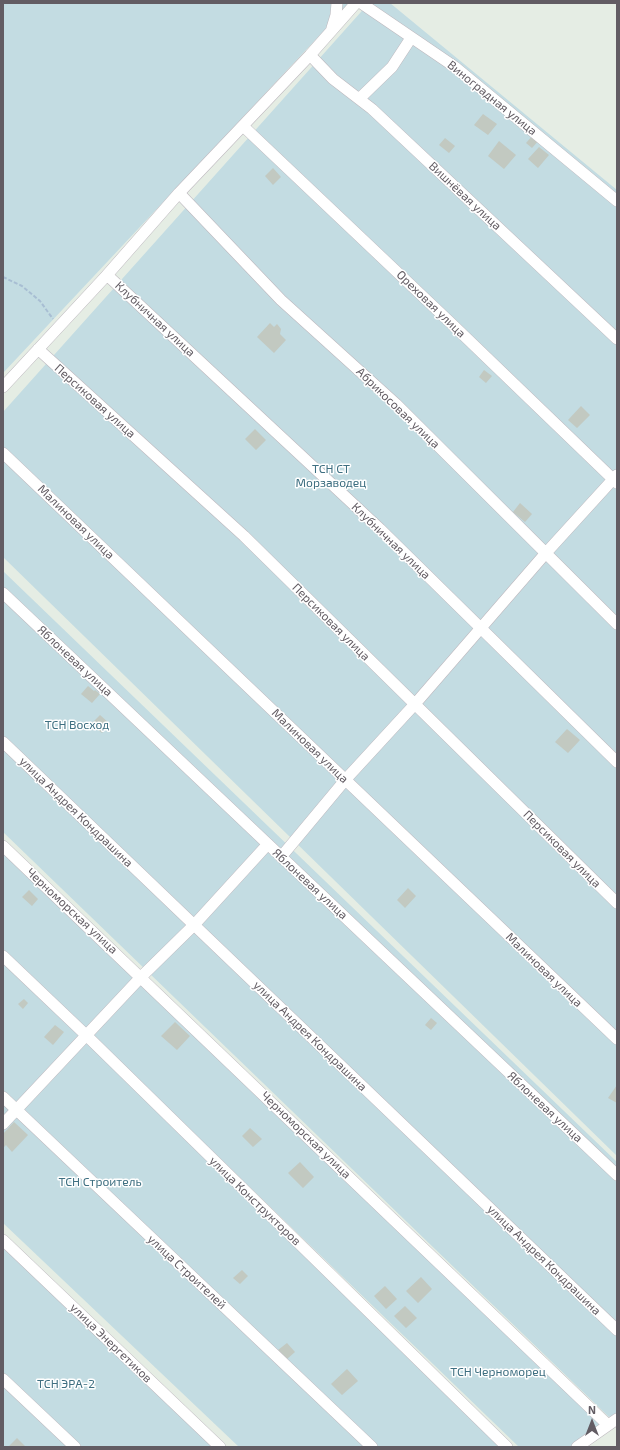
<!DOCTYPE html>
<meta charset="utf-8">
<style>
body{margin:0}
#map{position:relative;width:620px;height:1450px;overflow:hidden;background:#e5ede4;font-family:"Exo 2",sans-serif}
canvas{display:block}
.frame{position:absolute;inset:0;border:4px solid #625c63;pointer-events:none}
.north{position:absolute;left:572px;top:1402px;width:40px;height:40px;-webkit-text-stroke:3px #fff;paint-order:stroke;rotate:0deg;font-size:11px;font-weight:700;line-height:16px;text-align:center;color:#625c63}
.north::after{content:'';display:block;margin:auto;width:14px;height:18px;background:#625c63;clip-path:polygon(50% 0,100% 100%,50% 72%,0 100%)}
</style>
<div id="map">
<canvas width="620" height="1450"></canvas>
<div class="frame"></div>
<div class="north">N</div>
</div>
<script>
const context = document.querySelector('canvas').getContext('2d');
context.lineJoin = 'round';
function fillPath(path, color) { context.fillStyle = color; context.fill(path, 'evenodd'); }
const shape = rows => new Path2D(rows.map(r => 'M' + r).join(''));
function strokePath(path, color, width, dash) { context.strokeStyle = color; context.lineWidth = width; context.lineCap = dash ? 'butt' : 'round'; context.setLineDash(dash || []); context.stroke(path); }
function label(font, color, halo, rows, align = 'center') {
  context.font = font + ' "Exo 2",sans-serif'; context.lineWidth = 3; context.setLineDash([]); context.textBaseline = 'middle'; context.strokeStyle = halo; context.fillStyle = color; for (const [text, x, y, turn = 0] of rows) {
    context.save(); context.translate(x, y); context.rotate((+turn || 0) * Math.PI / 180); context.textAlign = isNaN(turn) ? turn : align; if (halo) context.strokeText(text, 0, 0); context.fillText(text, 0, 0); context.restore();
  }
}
const green = shape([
 [3,3,350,3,3,373],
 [369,3,390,3,617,190,617,1156,3,557,3,412],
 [3,571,617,1162,617,1324,3,736],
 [3,745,617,1333,617,1413,609,1417,3,832],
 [3,839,607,1422,573,1447,519,1447,3,949],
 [3,955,511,1447,239,1447,3,1223],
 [3,1237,227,1447,3,1447]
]);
const building = shape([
 [483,114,497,124,488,135,474,125],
 [533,135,539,140,532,148,526,143],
 [445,138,455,146,449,153,439,145],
 [499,141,516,155,504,169,488,156],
 [539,147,549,155,538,168,528,159],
 [273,168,281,177,273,185,265,176],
 [270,323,274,327,277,324,281,329,280,334,286,340,274,353,257,337],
 [484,370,492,376,486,383,479,377],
 [581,406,590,415,577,428,568,420],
 [255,429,266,440,256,450,245,439],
 [520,503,532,514,525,522,513,512],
 [88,686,94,691,95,690,100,694,92,703,81,694],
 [100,715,110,724,102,733,91,724],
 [567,729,580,740,568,753,555,742],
 [408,888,416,896,405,908,397,900],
 [29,890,38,899,32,906,22,897],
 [24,999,28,1003,23,1009,18,1004],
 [431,1018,437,1023,431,1030,425,1025],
 [175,1022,190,1036,177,1050,161,1036],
 [55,1025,64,1032,53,1045,44,1037],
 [617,1085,617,1103,608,1098],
 [14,1122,28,1135,12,1152,6,1145,3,1148,3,1134],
 [250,1128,262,1139,253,1147,242,1136],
 [300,1162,314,1177,303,1188,288,1173],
 [242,1270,248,1276,240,1284,233,1278],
 [421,1277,432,1289,418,1303,406,1291],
 [385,1286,397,1299,386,1309,374,1296],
 [405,1306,417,1318,406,1328,394,1316],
 [287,1343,295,1352,287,1359,278,1350],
 [347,1369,358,1381,342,1395,331,1384],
 [17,1438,26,1447,8,1447]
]);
const path = shape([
 [3,277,22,286,40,301,53,319]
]);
const minor = shape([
 [361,3,455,67,617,201],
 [332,28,336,15,337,3],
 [310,55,333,79,372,109,617,339],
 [359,99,392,67,411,38],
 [243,126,454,326,617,483],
 [179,193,281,300,396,404,617,624],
 [107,275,380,529,617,762],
 [38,349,244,536,617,903],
 [3,387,107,275,179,193,310,55,356,3],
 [3,453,617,1039],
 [3,593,617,1175],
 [3,742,617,1330],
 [3,846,608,1425],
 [281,857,346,779,415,704,545,554,617,475],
 [3,956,87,1036,507,1447],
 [3,1097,372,1447],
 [3,1124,141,977,194,925,268,844],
 [3,1240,220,1447],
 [3,1379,75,1447],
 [577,1447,617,1419]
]);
const streetNames = [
 ["Виноградная улица",492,98,39],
 ["Вишнёвая улица",465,196,43],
 ["Ореховая улица",431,304,44],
 ["Клубничная улица",155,319,43],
 ["Персиковая улица",95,401,42],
 ["Абрикосовая улица",398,408,44],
 ["Малиновая улица",76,522,44],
 ["Клубничная улица",391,541,44],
 ["Персиковая улица",331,622,45],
 ["Яблоневая улица",75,661,43],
 ["Малиновая улица",310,746,44],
 ["улица Андрея Кондрашина",76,812,44],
 ["Персиковая улица",562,849,45],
 ["Яблоневая улица",310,884,43],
 ["Черноморская улица",72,911,43],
 ["Малиновая улица",544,970,44],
 ["улица Андрея Кондрашина",310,1036,44],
 ["Яблоневая улица",545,1107,43],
 ["Черноморская улица",306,1135,44],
 ["улица Конструкторов",255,1201,44],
 ["улица Андрея Кондрашина",544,1260,44],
 ["улица Строителей",187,1272,43],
 ["улица Энергетиков",111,1343,44]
];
const parkNames = [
 ["ТСН СТ",331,469],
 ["Морзаводец",331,483],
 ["ТСН Восход",77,725],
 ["ТСН Строитель",100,1182],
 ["ТСН Черноморец",498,1372],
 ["ТСН ЭРА-2",66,1384]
];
fillPath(green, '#c3dce2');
fillPath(building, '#c2c9c1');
strokePath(minor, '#beb9bf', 12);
strokePath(path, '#a8bed3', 2, [4, 2]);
strokePath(minor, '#fff', 11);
label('12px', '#625c63', '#fff', streetNames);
label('12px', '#3e6f81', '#fff', parkNames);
</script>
